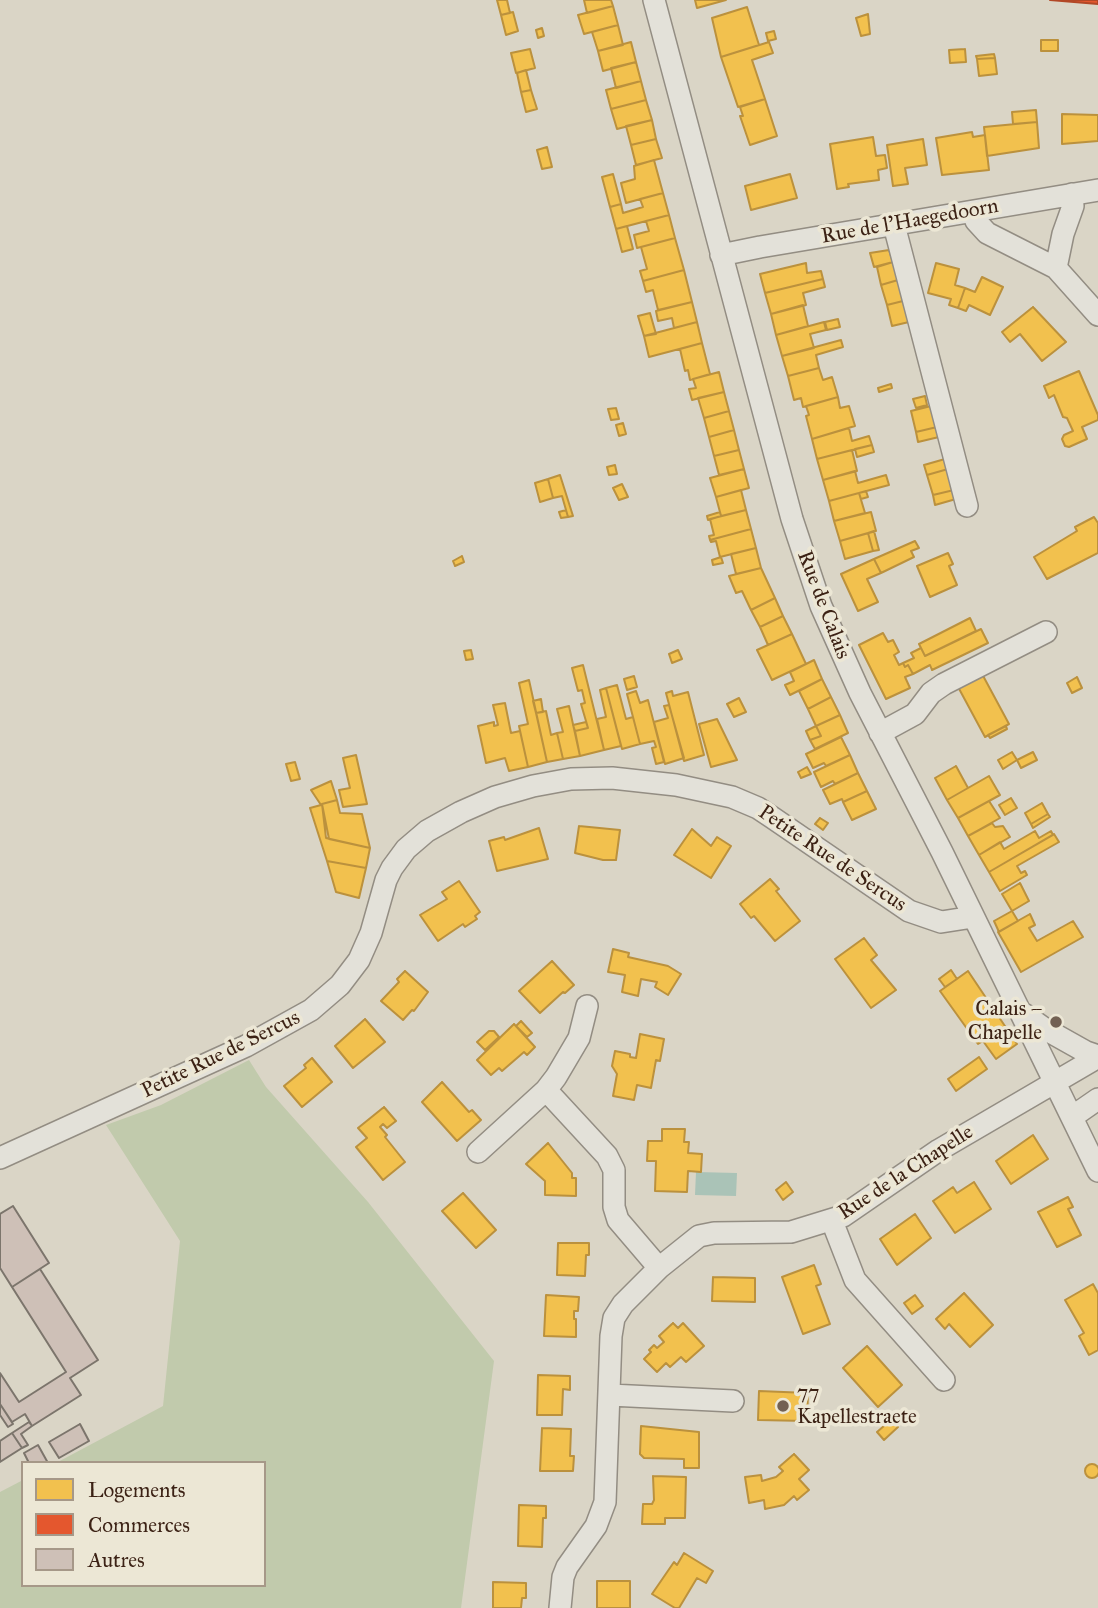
<!DOCTYPE html>
<meta charset="utf-8">
<style>
body{margin:0}
#map{position:relative;width:1098px;height:1608px;overflow:hidden;background:#dad5c6;font-family:"IM FELL Great Primer",serif}
canvas{display:block}
.legend{position:absolute;left:21px;top:1461px;width:245px;height:126px;box-sizing:border-box;background:#ece7d5;border:2px solid #a69888;margin:0;padding:9px 12px;list-style:none;font-size:21px;color:#3c2215}
.legend li{display:flex;align-items:center;gap:14px;height:35px}
.legend b{width:35px;border:2px solid #a69888}
</style>
<div id="map">
<canvas width="1098" height="1608"></canvas>
<ul class="legend">
<li><b style="height:19px;background:#f2c14e"></b>Logements</li>
<li><b style="height:19px;background:#e4572e"></b>Commerces</li>
<li><b style="height:19px;background:#cec0b7"></b>Autres</li>
</ul>
</div>
<script>
const context = document.querySelector('canvas').getContext('2d');
context.lineJoin = 'round';
function fillPath(path, color) { context.fillStyle = color; context.fill(path, 'evenodd'); }
const shape = rows => new Path2D(rows.map(r => 'M' + r).join(''));
function strokePath(path, color, width, dash) { context.strokeStyle = color; context.lineWidth = width; context.lineCap = dash ? 'butt' : 'round'; context.setLineDash(dash || []); context.stroke(path); }
function label(font, color, halo, rows, align = 'center') {
  context.font = font + ' "IM FELL Great Primer",serif'; context.lineWidth = 7; context.setLineDash([]); context.textBaseline = 'middle'; context.strokeStyle = halo; context.fillStyle = color; for (const [text, x, y, turn = 0] of rows) {
    context.save(); context.translate(x, y); context.rotate((+turn || 0) * Math.PI / 180); context.textAlign = isNaN(turn) ? turn : align; if (halo) context.strokeText(text, 0, 0); context.fillText(text, 0, 0); context.restore();
  }
}
const green = shape([
 [249,1060,266,1087,368,1202,494,1361,461,1608,0,1608,0,1492,23,1480,23,1585,264,1585,264,1463,56,1463,163,1406,180,1241,106,1125,161,1105]
]);
const water = shape([
 [696,1172,737,1173,736,1196,695,1195]
]);
const homes = shape([
 [497,0,507,0,510,13,501,15,497,0],
 [584,0,611,0,613,6,587,13,584,0],
 [695,0,726,0,697,8,695,0],
 [613,6,618,25,584,34,578,15,613,6],
 [747,7,759,45,721,57,712,18,747,7],
 [513,12,518,31,506,35,501,15,513,12],
 [868,14,870,34,861,36,856,18,868,14],
 [618,25,623,45,598,51,592,32,618,25],
 [542,28,544,36,538,38,536,30,542,28],
 [774,31,776,39,768,41,766,33,774,31],
 [1041,40,1058,40,1058,51,1041,51,1041,40],
 [631,42,636,62,603,71,598,51,631,42],
 [769,42,773,53,752,60,765,99,738,107,721,57,769,42],
 [530,49,535,68,516,73,511,53,530,49],
 [965,49,966,62,950,63,949,50,965,49],
 [994,54,995,58,977,59,976,56,994,54],
 [995,58,997,74,979,76,977,59,995,58],
 [636,62,641,81,616,88,611,68,636,62],
 [526,70,531,90,521,92,517,73,526,70],
 [641,81,646,100,611,109,606,90,641,81],
 [531,90,537,109,526,112,521,92,531,90],
 [765,99,777,136,750,145,740,116,743,116,740,107,765,99],
 [646,100,652,120,617,129,611,109,646,100],
 [1036,110,1037,122,1013,124,1012,112,1036,110],
 [1062,114,1098,115,1098,141,1062,144,1062,114],
 [652,120,656,139,631,145,626,126,652,120],
 [1037,122,1039,148,987,156,984,127,1037,122],
 [972,132,973,137,985,135,989,170,942,175,936,138,972,132],
 [873,137,876,156,885,155,887,168,878,170,879,180,848,184,849,187,837,189,830,144,873,137],
 [656,139,662,158,636,165,631,145,656,139],
 [923,139,927,165,905,168,908,184,893,186,887,145,923,139],
 [547,147,552,167,542,169,537,150,547,147],
 [654,160,663,193,626,203,621,183,635,179,634,166,654,160],
 [613,174,621,204,610,207,602,177,613,174],
 [790,174,797,198,751,210,745,186,790,174],
 [663,193,669,215,616,229,610,207,621,204,623,213,643,207,640,199,663,193],
 [669,215,675,238,637,248,634,235,649,231,646,221,669,215],
 [627,226,633,249,622,252,616,229,627,226],
 [675,238,684,270,643,281,640,271,647,269,641,247,675,238],
 [889,250,893,262,874,267,870,253,889,250],
 [893,262,898,280,881,285,877,267,893,262],
 [806,263,807,273,821,271,823,279,765,293,760,274,806,263],
 [936,263,959,269,955,285,965,288,958,308,949,305,951,299,928,293,936,263],
 [684,270,692,302,658,310,653,290,646,292,643,281,684,270],
 [982,277,1003,287,990,315,969,305,966,311,958,308,965,288,975,292,982,277],
 [823,279,825,287,803,293,806,305,771,314,765,293,823,279],
 [898,280,903,301,887,305,881,285,898,280],
 [903,301,909,322,892,326,887,305,903,301],
 [692,302,697,322,674,328,672,318,658,321,656,311,692,302],
 [803,305,808,326,776,335,771,314,803,305],
 [1033,307,1066,342,1042,361,1020,334,1010,342,1002,332,1033,307],
 [650,313,656,334,644,336,638,316,650,313],
 [838,319,840,327,827,330,825,322,838,319],
 [697,322,702,343,649,357,644,336,697,322],
 [824,322,826,330,810,334,814,348,782,356,776,335,824,322],
 [841,340,843,347,816,355,819,368,788,376,782,356,841,340],
 [702,343,710,374,690,380,688,370,685,371,680,349,702,343],
 [819,368,823,380,832,377,838,397,803,407,801,398,794,400,788,376,819,368],
 [1079,371,1098,415,1098,420,1082,427,1087,439,1069,447,1065,446,1062,439,1064,435,1073,431,1067,418,1063,417,1054,395,1049,398,1044,386,1079,371],
 [719,372,724,392,692,400,689,389,696,388,693,379,719,372],
 [891,384,892,388,879,392,878,388,891,384],
 [724,392,729,411,704,418,698,398,724,392],
 [925,396,927,405,916,408,913,399,925,396],
 [838,397,840,408,849,406,855,426,812,439,806,416,809,415,806,406,838,397],
 [931,406,937,427,916,432,911,411,931,406],
 [616,408,619,419,611,420,608,409,616,408],
 [729,411,734,430,709,437,704,418,729,411],
 [623,423,626,434,619,436,616,425,623,423],
 [937,427,939,437,918,442,916,432,937,427],
 [849,428,852,441,869,436,872,445,817,459,812,439,849,428],
 [734,430,739,450,714,456,709,437,734,430],
 [872,445,874,452,857,457,855,449,872,445],
 [739,450,744,469,719,475,714,456,739,450],
 [852,450,857,471,823,480,817,459,852,450],
 [945,459,948,469,927,475,924,465,945,459],
 [615,465,617,474,609,475,607,467,615,465],
 [744,469,749,488,716,497,710,478,744,469],
 [948,469,954,490,933,495,927,475,948,469],
 [855,471,858,483,886,475,889,485,829,501,823,480,855,471],
 [560,475,573,516,568,517,562,496,553,498,548,479,560,475],
 [548,479,553,498,540,502,535,483,548,479],
 [622,484,628,497,619,500,613,488,622,484],
 [741,490,746,510,721,516,716,497,741,490],
 [954,490,956,499,935,505,933,495,954,490],
 [866,491,868,497,861,499,859,493,866,491],
 [859,493,865,513,834,521,829,501,859,493],
 [566,510,568,517,561,518,559,512,566,510],
 [746,510,751,529,710,540,709,536,714,535,710,519,746,510],
 [720,512,721,516,708,520,707,516,720,512],
 [871,512,876,531,840,541,834,521,871,512],
 [1094,517,1098,523,1098,553,1047,579,1034,557,1077,531,1075,527,1094,517],
 [751,529,756,548,720,557,716,541,711,542,710,540,751,529],
 [874,531,879,550,873,551,868,533,874,531],
 [868,533,873,551,845,559,840,541,868,533],
 [915,541,919,548,911,551,914,557,881,573,874,559,915,541],
 [756,548,761,568,736,574,731,554,756,548],
 [948,553,953,564,949,566,957,585,930,597,917,566,948,553],
 [462,556,464,562,455,566,453,561,462,556],
 [721,557,723,563,713,565,712,560,721,557],
 [874,559,881,573,867,579,878,602,858,611,841,574,874,559],
 [761,568,775,598,751,610,742,591,736,593,729,576,761,568],
 [775,598,783,616,760,627,751,610,775,598],
 [783,616,792,634,768,645,760,627,783,616],
 [970,618,976,631,925,656,919,644,970,618],
 [981,629,988,643,932,670,930,665,913,674,908,665,905,667,903,663,914,658,911,653,921,648,925,656,981,629],
 [883,633,888,642,893,640,899,652,894,655,899,665,903,663,905,667,908,665,913,674,905,677,910,688,886,699,859,645,883,633],
 [792,634,806,664,772,680,757,650,792,634],
 [471,650,473,659,466,660,464,651,471,650],
 [678,650,682,659,672,663,669,654,678,650],
 [814,660,822,679,790,695,785,685,794,681,790,672,814,660],
 [583,665,604,750,580,756,575,731,588,728,581,704,585,703,582,690,578,691,572,668,583,665],
 [981,672,1009,724,985,737,957,685,981,672],
 [634,676,637,687,627,690,624,679,634,676],
 [1077,677,1082,688,1072,693,1067,683,1077,677],
 [822,679,831,697,808,709,799,691,822,679],
 [529,680,547,762,528,767,519,726,528,724,519,683,529,680],
 [617,685,626,719,633,717,640,744,622,749,606,688,617,685],
 [606,688,621,746,604,750,597,719,606,717,600,690,606,688],
 [636,691,640,703,648,700,664,762,656,764,652,748,656,747,654,741,640,744,627,694,636,691],
 [672,691,673,696,688,692,704,755,684,761,666,693,672,691],
 [831,697,840,715,816,726,808,709,831,697],
 [739,698,746,712,734,717,727,704,739,698],
 [541,699,543,712,536,713,533,701,541,699],
 [505,703,511,733,520,731,528,767,509,771,505,758,486,763,478,726,494,722,494,726,498,725,493,705,505,703],
 [669,705,684,758,665,764,654,722,668,718,664,706,669,705],
 [569,706,580,756,563,759,557,733,563,732,557,709,569,706],
 [546,711,551,735,557,733,563,759,547,762,536,713,546,711],
 [840,715,848,733,815,749,810,740,821,736,816,726,840,715],
 [717,719,737,760,711,767,699,724,717,719],
 [586,722,588,728,575,731,573,725,586,722],
 [816,726,821,736,810,740,806,731,816,726],
 [1006,726,1007,729,990,738,988,735,1006,726],
 [841,737,850,755,826,766,824,763,813,768,806,754,841,737],
 [1012,752,1017,760,1003,769,998,760,1012,752],
 [1033,752,1037,760,1021,768,1017,760,1033,752],
 [356,755,367,804,343,807,339,790,350,788,343,758,356,755],
 [850,755,858,773,835,784,833,781,821,787,814,772,850,755],
 [295,762,300,779,291,781,286,764,295,762],
 [956,766,968,788,947,800,935,778,956,766],
 [807,767,811,774,801,778,798,772,807,767],
 [858,773,867,791,843,802,842,799,830,804,823,790,858,773],
 [989,776,1000,795,958,818,947,800,989,776],
 [331,781,337,800,322,804,326,838,370,848,366,868,327,861,310,808,321,805,311,790,331,781],
 [867,791,876,809,852,820,843,802,867,791],
 [1011,798,1017,808,1005,815,999,805,1011,798],
 [337,800,340,813,362,814,370,848,329,839,322,804,337,800],
 [989,801,1000,818,968,836,958,818,989,801],
 [1042,803,1048,814,1031,824,1025,813,1042,803],
 [1048,814,1050,817,1033,828,1031,824,1048,814],
 [820,818,828,823,823,830,815,824,820,818],
 [992,823,995,827,1003,826,1010,837,979,855,968,836,992,823],
 [579,826,620,830,616,860,603,860,575,853,579,826],
 [539,828,548,859,497,871,489,841,504,837,505,840,539,828],
 [692,829,711,846,717,837,731,846,711,878,674,855,692,829],
 [1035,831,1039,838,1051,831,1053,835,989,872,979,855,1000,842,1004,849,1035,831],
 [1054,834,1059,842,1017,866,1021,873,1025,871,1027,875,1000,891,989,872,1054,834],
 [327,861,366,868,359,898,336,892,327,861],
 [770,879,779,889,776,891,800,921,775,941,754,916,751,918,740,904,770,879],
 [459,881,480,912,475,916,477,919,465,927,463,924,438,941,420,915,447,899,442,892,459,881],
 [1020,883,1029,901,1012,911,1002,894,1020,883],
 [1012,911,1018,921,999,932,994,921,1012,911],
 [1030,914,1035,925,1029,928,1037,941,1073,921,1083,937,1021,972,998,932,1030,914],
 [864,938,877,955,871,960,896,990,871,1008,835,959,864,938],
 [613,949,629,953,628,957,668,966,681,974,668,995,655,987,657,982,641,979,638,996,622,992,625,975,608,972,613,949],
 [552,961,574,985,565,993,563,992,540,1013,519,991,552,961],
 [951,970,957,979,945,987,939,979,951,970],
 [405,971,428,992,414,1011,412,1010,403,1020,381,1001,399,982,397,979,405,971],
 [968,971,1017,1044,996,1059,983,1041,978,1044,940,991,968,971],
 [365,1019,385,1042,353,1068,335,1046,365,1019],
 [521,1021,532,1033,527,1037,516,1026,521,1021],
 [514,1024,535,1047,527,1055,524,1052,502,1071,499,1068,491,1075,477,1060,514,1024],
 [489,1031,494,1031,499,1037,485,1050,477,1042,489,1031],
 [640,1034,664,1039,660,1061,656,1060,651,1088,637,1085,634,1100,613,1096,617,1074,612,1066,615,1051,630,1054,630,1057,636,1058,640,1034],
 [979,1057,987,1069,956,1091,948,1079,979,1057],
 [312,1058,332,1082,302,1107,284,1086,306,1068,304,1065,312,1058],
 [442,1082,469,1112,472,1110,481,1120,457,1141,422,1102,442,1082],
 [384,1107,396,1121,387,1128,383,1124,380,1127,387,1135,385,1137,405,1162,383,1180,356,1147,367,1138,358,1128,384,1107],
 [662,1129,685,1129,684,1142,689,1142,688,1153,702,1154,701,1172,688,1171,687,1192,655,1191,656,1161,647,1161,648,1141,662,1141,662,1129],
 [1033,1135,1048,1159,1011,1184,996,1161,1033,1135],
 [548,1143,572,1173,572,1178,576,1178,576,1196,545,1195,545,1181,526,1164,548,1143],
 [786,1182,793,1192,783,1200,776,1190,786,1182],
 [974,1182,991,1209,955,1233,933,1201,953,1187,957,1193,974,1182],
 [463,1193,496,1230,476,1248,442,1211,463,1193],
 [1068,1197,1073,1207,1068,1209,1081,1235,1057,1247,1038,1212,1068,1197],
 [915,1214,931,1238,897,1265,880,1239,915,1214],
 [558,1243,589,1243,589,1255,586,1255,585,1276,557,1275,558,1243],
 [814,1265,821,1284,816,1286,830,1324,803,1334,782,1277,814,1265],
 [713,1277,755,1278,755,1302,712,1301,713,1277],
 [1093,1284,1098,1293,1098,1350,1089,1355,1079,1336,1084,1333,1065,1300,1093,1284],
 [964,1293,993,1325,970,1347,949,1324,945,1329,936,1319,964,1293],
 [546,1295,579,1297,578,1311,574,1311,574,1319,576,1319,576,1337,544,1336,546,1295],
 [915,1295,923,1306,912,1314,904,1303,915,1295],
 [673,1323,678,1328,683,1323,704,1346,686,1362,681,1357,670,1367,666,1363,657,1372,644,1359,651,1352,649,1350,654,1345,657,1348,664,1342,659,1336,673,1323],
 [867,1346,902,1385,878,1407,843,1368,867,1346],
 [538,1375,570,1376,570,1390,563,1389,562,1415,537,1415,538,1375],
 [759,1391,808,1393,807,1421,758,1420,759,1391],
 [892,1419,898,1427,884,1440,877,1432,892,1419],
 [641,1426,699,1432,699,1468,684,1468,684,1459,644,1458,640,1454,641,1426],
 [542,1428,571,1429,570,1456,574,1456,573,1471,540,1471,542,1428],
 [794,1454,809,1470,799,1479,809,1490,797,1500,794,1496,784,1505,765,1509,764,1500,749,1503,745,1477,761,1475,762,1481,776,1477,783,1471,779,1467,794,1454],
 '1085 1471a7 7 0 1 1 14 0a7 7 0 1 1-14 0Z',
 [653,1476,686,1477,685,1518,665,1518,665,1524,642,1524,643,1504,652,1504,654,1500,653,1476],
 [519,1505,546,1506,546,1518,543,1518,542,1547,518,1546,519,1505],
 [684,1553,713,1571,706,1583,697,1578,679,1608,675,1608,652,1594,674,1562,677,1565,684,1553],
 [597,1581,630,1581,630,1608,597,1608,597,1581],
 [493,1582,526,1583,526,1598,522,1598,521,1608,493,1608,493,1582]
]);
const shops = shape([
 [1050,0,1098,0,1098,4,1050,0]
]);
const building = shape([
 [13,1206,49,1263,12,1287,0,1268,0,1214,13,1206],
 [40,1269,98,1360,70,1378,81,1395,32,1426,25,1414,12,1422,0,1404,0,1373,19,1402,66,1372,12,1287,40,1269],
 [0,1404,13,1424,8,1427,0,1415,0,1404],
 [29,1422,32,1426,21,1434,28,1445,22,1448,12,1433,29,1422],
 [80,1424,89,1441,59,1458,49,1442,80,1424],
 [12,1433,22,1448,0,1462,0,1441,12,1433],
 [38,1445,48,1463,29,1463,24,1453,38,1445]
]);
const minor = shape([
 [654,0,792,519,821,606,860,693,942,852,1098,1171],
 [973,212,976,221,987,233,1056,268,1098,315],
 [894,225,967,506],
 [721,255,760,247,1098,190],
 [1056,268,1063,234,1073,206,1072,194],
 [880,733,915,714,931,693,944,684,1046,632],
 [1024,1014,1045,1029,1086,1052,1098,1056],
 [546,1090,607,1156,614,1170,614,1207,618,1220,659,1268],
 [1072,1117,1098,1099],
 [478,1152,546,1090,556,1077,579,1038,587,1006],
 [0,1158,246,1046,311,1010,340,985,359,960,371,933,386,880,392,868,406,849,427,831,461,812,495,797,533,786,571,779,612,778,676,785,732,797,758,808,773,818,909,911,941,922,973,917],
 [832,1221,855,1280,944,1380],
 [610,1395,733,1401],
 [560,1608,563,1577,567,1567,596,1526,605,1502,611,1336,614,1318,623,1304,659,1268,699,1236,714,1233,791,1232,843,1216,939,1150,1098,1057]
]);
const markers = [
 [1056,1022,7,"#736153"],
 [783,1406,7,"#736153"]
];
const streetNames = [
 ["Rue de l'Haegedoorn",910,222,-10],
 ["Rue de Calais",823,605,69],
 ["Petite Rue de Sercus",832,859,34],
 ["Petite Rue de Sercus",221,1055,-26],
 ["Rue de la Chapelle",906,1173,-33]
];
const poiNames = [
 ["Calais –",1042,1010],
 ["Chapelle",1042,1034],
 ["77",797,1394,"left"],
 ["Kapellestraete",797,1418,"left"]
];
fillPath(green, '#c1caac');
fillPath(water, '#aac3b7');
fillPath(homes, '#f2c14e');
strokePath(homes, '#bb913d', 2);
fillPath(shops, '#e4572e');
strokePath(shops, '#b24726', 2);
fillPath(building, '#cec0b7');
strokePath(building, '#7c756c', 2);
strokePath(minor, '#938d83', 24);
strokePath(minor, '#e3e1d9', 21);
for (const [x, y, r, color] of markers) { const dot = new Path2D(); dot.arc(x, y, r, 0, 2 * Math.PI); context.fillStyle = color; context.fill(dot); strokePath(dot, '#ece7d5', 2.5); }
label('21px', '#3c2215', '#ece7d5', streetNames);
label('21px', '#3c2215', '#ece7d5', poiNames, 'right');
</script>
